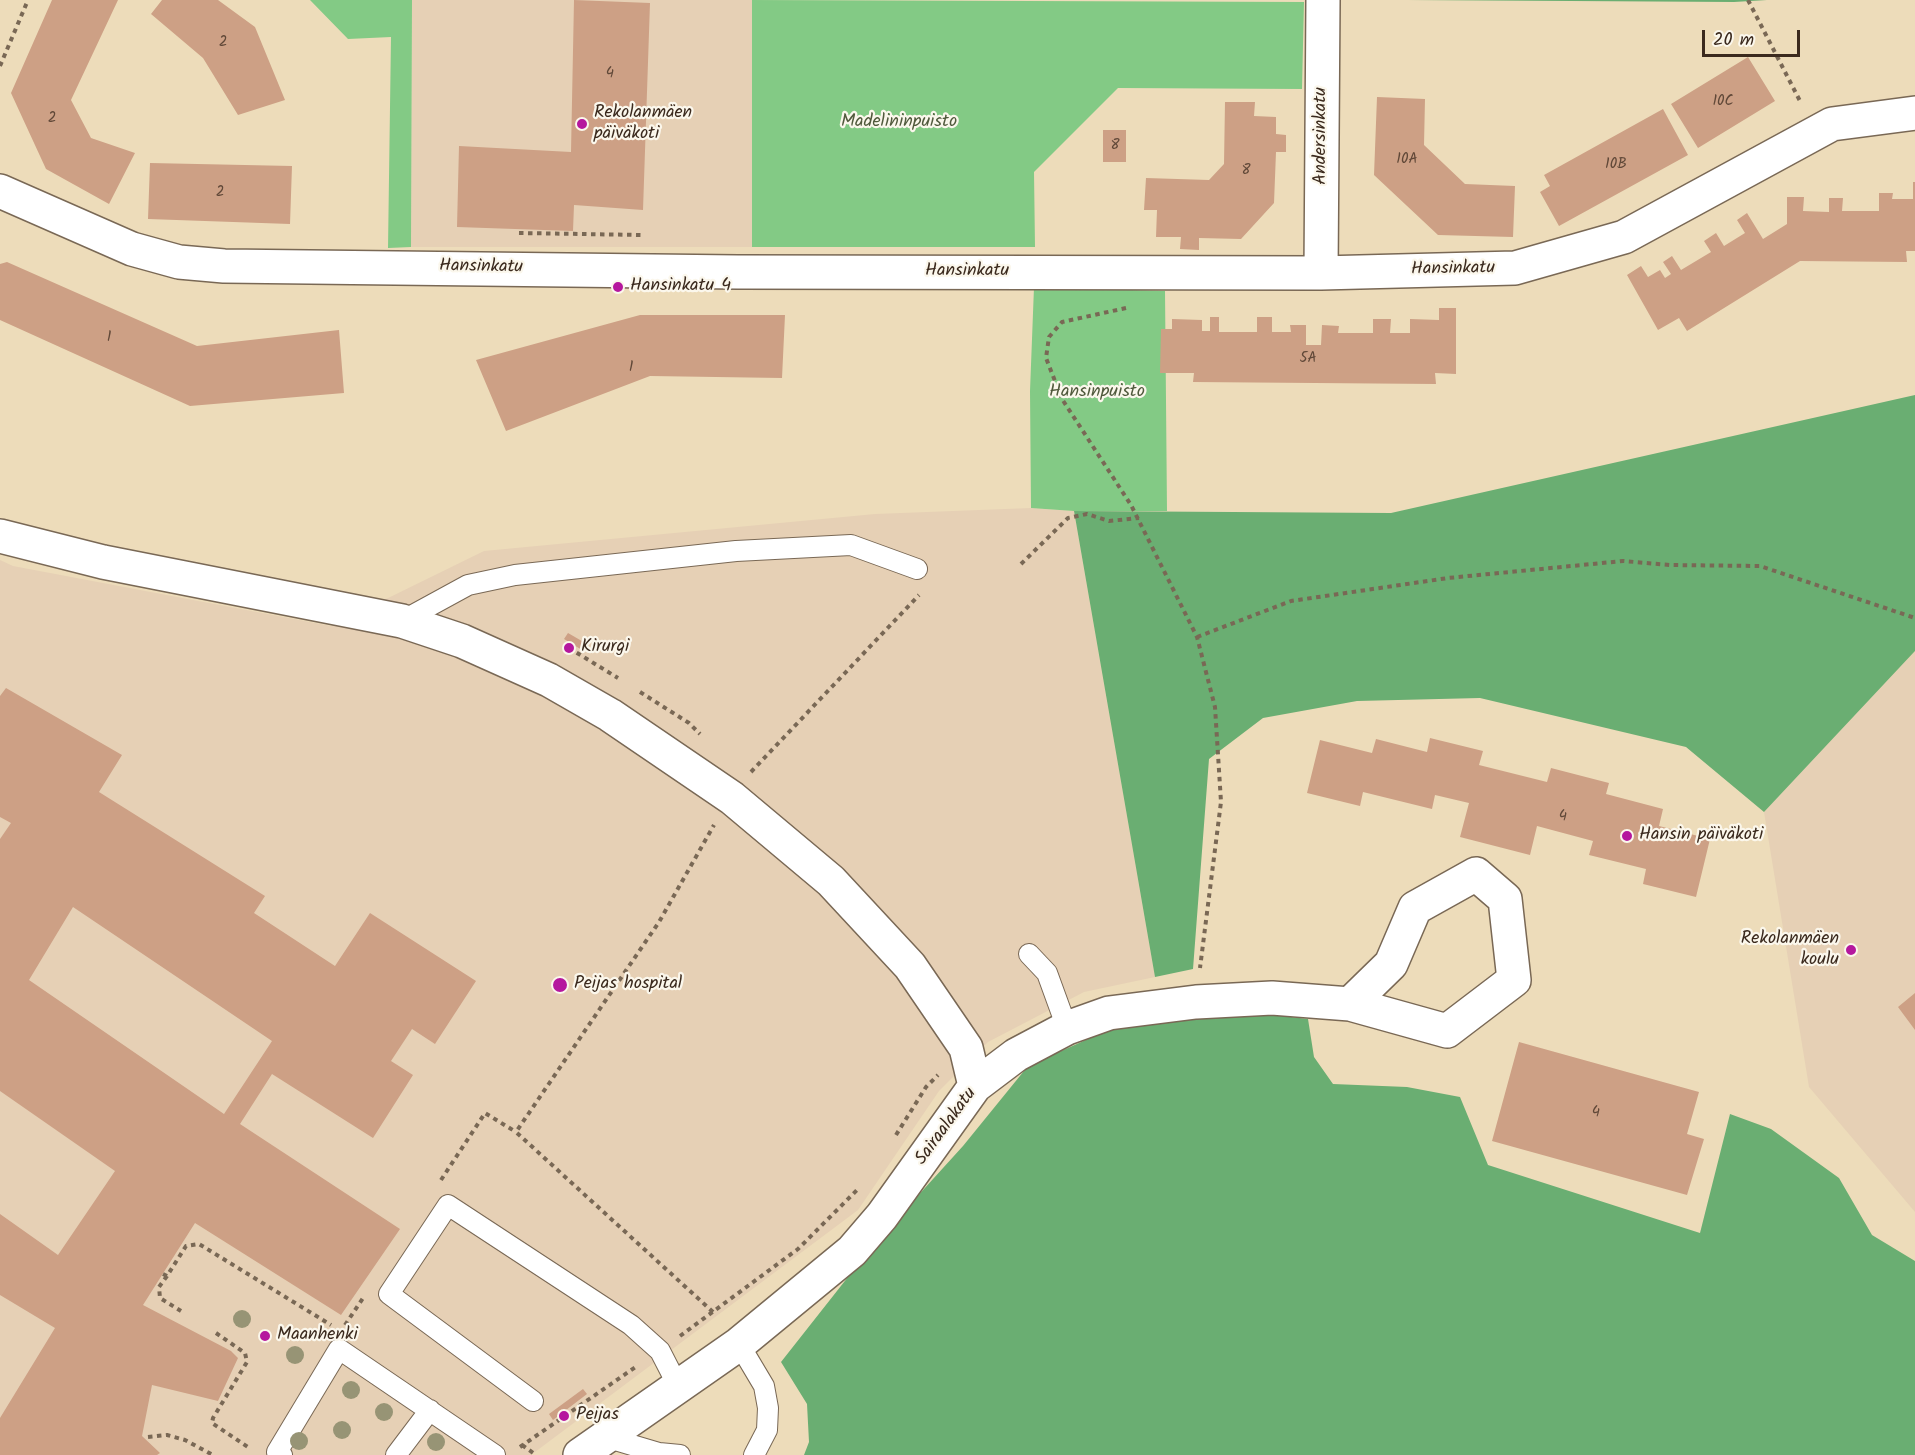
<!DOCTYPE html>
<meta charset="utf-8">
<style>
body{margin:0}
#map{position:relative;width:1915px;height:1455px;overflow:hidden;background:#eddcba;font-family:Kalam,sans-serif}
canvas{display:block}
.scale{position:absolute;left:1702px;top:30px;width:98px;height:27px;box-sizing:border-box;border:3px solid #3b2a1e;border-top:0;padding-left:8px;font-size:18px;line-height:21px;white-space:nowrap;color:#3b2a1e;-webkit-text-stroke:4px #fbf7ec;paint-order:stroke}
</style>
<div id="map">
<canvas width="1915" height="1455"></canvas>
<div class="scale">20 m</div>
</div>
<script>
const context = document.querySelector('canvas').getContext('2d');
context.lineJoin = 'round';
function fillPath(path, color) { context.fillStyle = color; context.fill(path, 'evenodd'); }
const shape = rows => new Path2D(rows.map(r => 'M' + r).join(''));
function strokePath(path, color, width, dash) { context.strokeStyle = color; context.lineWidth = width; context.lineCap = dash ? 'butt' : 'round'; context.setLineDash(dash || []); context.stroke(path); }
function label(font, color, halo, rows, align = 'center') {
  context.font = font + ' Kalam,sans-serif'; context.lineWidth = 4.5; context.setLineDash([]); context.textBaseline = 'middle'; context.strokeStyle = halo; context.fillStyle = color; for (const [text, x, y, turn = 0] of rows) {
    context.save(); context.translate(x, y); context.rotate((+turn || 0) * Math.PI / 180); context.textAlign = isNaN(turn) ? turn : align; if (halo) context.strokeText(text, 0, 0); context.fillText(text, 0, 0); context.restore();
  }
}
const built = shape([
 [412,0,752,0,752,247,411,247],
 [1031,508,1074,511,1155,977,1084,992,988,1042,939,1091,858,1210,531,1455,0,1455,0,560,13,566,331,626,484,551,875,514],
 [1915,651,1915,1212,1809,1087,1764,812]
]);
const green = shape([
 [310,0,412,0,411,247,388,248,391,37,348,39],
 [752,0,1304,2,1302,89,1118,88,1034,172,1035,247,752,247],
 [1034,287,1165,291,1167,511,1074,511,1031,508,1030,391]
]);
const forest = shape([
 [1408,0,1767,0,1734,2],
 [1915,395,1915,651,1764,812,1686,747,1480,698,1357,701,1263,718,1209,759,1193,969,1155,977,1074,511,1391,513],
 [1266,1014,1308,1019,1314,1057,1333,1084,1407,1087,1460,1097,1488,1165,1700,1233,1730,1114,1771,1129,1839,1178,1872,1235,1915,1261,1915,1455,804,1455,809,1442,807,1404,781,1362,874,1244,963,1146,1028,1066,1108,1030,1174,1020]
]);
const building = shape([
 [52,0,118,0,71,100,91,138,135,153,109,204,46,169,11,93],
 [162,0,218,0,255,27,285,100,238,115,203,58,151,14],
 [574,0,650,3,643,210,574,205,573,231,457,227,459,146,571,152],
 [1748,57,1775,101,1698,148,1671,104],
 [1377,97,1425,99,1424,145,1465,184,1515,186,1513,237,1438,235,1374,175],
 [1225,102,1255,102,1254,116,1276,117,1276,134,1286,135,1286,152,1276,152,1274,203,1241,239,1199,238,1199,250,1180,249,1181,237,1156,237,1157,210,1144,210,1146,178,1209,180,1224,164],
 [1663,109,1688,155,1559,226,1540,192,1550,186,1544,175],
 [1103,130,1126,130,1126,162,1103,162],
 [150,163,292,166,290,224,148,219],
 [1913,182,1915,182,1915,251,1906,251,1907,262,1800,261,1687,331,1679,318,1658,330,1627,275,1641,266,1648,277,1660,270,1665,278,1671,274,1663,262,1672,256,1681,270,1711,252,1704,241,1716,233,1724,246,1745,233,1737,220,1747,213,1763,239,1787,224,1787,197,1804,197,1803,211,1829,212,1829,198,1843,198,1842,211,1879,211,1879,193,1893,193,1892,199,1913,199],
 [7,262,197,346,339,330,344,393,190,406,0,320,0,264],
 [1439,308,1456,308,1456,374,1435,373,1436,384,1193,382,1194,373,1160,373,1161,329,1172,329,1172,319,1202,320,1202,331,1210,331,1210,317,1219,317,1219,332,1257,332,1257,317,1272,317,1272,332,1291,332,1290,325,1306,325,1306,345,1321,345,1322,325,1339,326,1338,333,1373,333,1373,319,1391,319,1390,333,1410,333,1410,319,1439,320],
 [640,315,785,315,782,378,650,376,506,431,476,360],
 [568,633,587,644,582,650,564,639],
 [6,688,122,755,99,792,265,896,254,913,335,966,370,913,476,981,435,1044,412,1029,391,1061,413,1075,373,1138,272,1074,240,1124,400,1229,341,1315,195,1223,143,1305,231,1351,238,1358,218,1401,152,1385,142,1436,160,1453,157,1455,0,1455,0,1418,55,1328,0,1295,0,1214,58,1255,115,1171,0,1091,0,839,11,823,0,817,0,696],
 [73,907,272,1041,224,1114,29,980],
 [1430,738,1483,751,1479,765,1547,782,1551,768,1609,783,1606,794,1663,809,1659,826,1710,839,1696,897,1643,884,1646,869,1589,855,1593,841,1537,826,1530,855,1460,837,1469,803,1435,795,1432,809,1363,792,1360,806,1307,793,1320,740,1372,753,1376,739,1427,752],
 [1915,993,1915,1030,1898,1007],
 [1519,1042,1699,1092,1687,1134,1704,1139,1687,1195,1492,1141],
 [583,1389,587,1394,553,1420,549,1414]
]);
const path = shape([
 [1748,0,1801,103],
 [0,66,28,0],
 [519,233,643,235],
 [1126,308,1062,322,1049,337,1046,358,1062,399,1131,505,1197,637,1215,707,1221,802,1200,968],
 [1021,564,1068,518,1087,514,1109,521,1139,518],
 [1197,637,1291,601,1448,578,1623,561,1670,565,1760,566,1915,618],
 [569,648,618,678],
 [640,692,689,723,700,734],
 [751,772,919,595],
 [896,1135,926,1087,938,1075],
 [441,1180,485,1113,516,1132],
 [163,1274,167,1276,186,1246,199,1244,331,1325],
 [167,1276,159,1287,160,1298,181,1311],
 [713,1312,516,1132,659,922,714,825],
 [345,1325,363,1298],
 [216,1333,245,1353,247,1362,213,1418,212,1423,251,1449],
 [680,1336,798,1249,857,1190],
 [148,1437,167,1435,185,1440,213,1455],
 [522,1445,536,1455],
 [520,1447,637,1366]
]);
const lane = shape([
 [402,621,468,585,515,575,736,551,851,545,917,569],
 [1029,954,1047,973,1067,1028],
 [739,1344,764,1386,768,1408,767,1430,754,1455],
 [533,1401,389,1294,448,1205,631,1325,660,1351,679,1388],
 [605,1437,659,1453,680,1455],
 [282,1455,277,1452,339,1349,495,1455],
 [396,1455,430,1410]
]);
const street = shape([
 [0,191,132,249,179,262,224,266,738,272,1321,273,1515,268,1624,237,1832,124,1915,113],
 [1321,273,1323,0],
 [0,536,103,562,402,621,462,641,549,680,610,715,732,798,831,881,910,966,966,1048,975,1086],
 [580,1455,739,1344,852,1251,882,1216,975,1086,1016,1055,1067,1028,1109,1013,1196,1002,1272,998,1350,1004,1447,1031,1514,980,1505,899,1476,874,1415,908,1391,964,1350,1004]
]);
const trees = [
 [242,1319],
 [295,1355],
 [351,1390],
 [384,1412],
 [342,1430],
 [299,1441],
 [436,1442]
];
const markers = [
 [582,124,6,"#b5179e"],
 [618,287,6,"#b5179e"],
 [569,648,6,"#b5179e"],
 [1627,836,6,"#b5179e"],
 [1851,950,6,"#b5179e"],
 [560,985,8,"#b5179e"],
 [265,1336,6,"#b5179e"],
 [564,1416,6,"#b5179e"]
];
const numberNames = [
 ["2",223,43],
 ["4",610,74],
 ["10C",1723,102],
 ["2",52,119],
 ["8",1115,146],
 ["10A",1407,160],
 ["10B",1616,165],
 ["8",1246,171],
 ["2",220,193],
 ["1",109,338],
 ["5A",1308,359],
 ["1",631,368],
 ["4",1563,817],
 ["4",1596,1113]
];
const poiNames = [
 ["Rekolanmäen",594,114],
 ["päiväkoti",594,135],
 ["Hansinkatu 4",630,287],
 ["Kirurgi",581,648],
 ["Hansin päiväkoti",1639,836],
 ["Rekolanmäen",1839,940,"right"],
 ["koulu",1839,961,"right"],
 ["Peijas hospital",574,985],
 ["Maanhenki",277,1336],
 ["Peijas",576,1416]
];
const parkNames = [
 ["Madelininpuisto",899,123],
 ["Hansinpuisto",1097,393]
];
const streetNames = [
 ["Andersinkatu",1322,136,-90],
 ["Hansinkatu",481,268,1],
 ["Hansinkatu",1453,270,-1],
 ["Hansinkatu",967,272],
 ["Sairaalakatu",947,1127,-54]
];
fillPath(built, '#e6d0b5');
fillPath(green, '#83ca85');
fillPath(forest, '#6aae72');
fillPath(building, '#cda085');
strokePath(lane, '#796855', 22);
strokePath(street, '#796855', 36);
strokePath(path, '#796855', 4, [4.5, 4.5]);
strokePath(lane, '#fff', 20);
strokePath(street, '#fff', 33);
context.fillStyle = '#979475';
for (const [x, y] of trees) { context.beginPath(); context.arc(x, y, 9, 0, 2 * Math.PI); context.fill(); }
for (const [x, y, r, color] of markers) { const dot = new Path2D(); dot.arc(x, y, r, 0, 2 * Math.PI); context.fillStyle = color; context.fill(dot); strokePath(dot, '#fbf7ec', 2); }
label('15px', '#604838', null, numberNames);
label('18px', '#3b2a1e', '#fbf7ec', poiNames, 'left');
label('18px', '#515a3d', '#fbf7ec', parkNames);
label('18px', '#3b2a1e', '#fbf7ec', streetNames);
</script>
